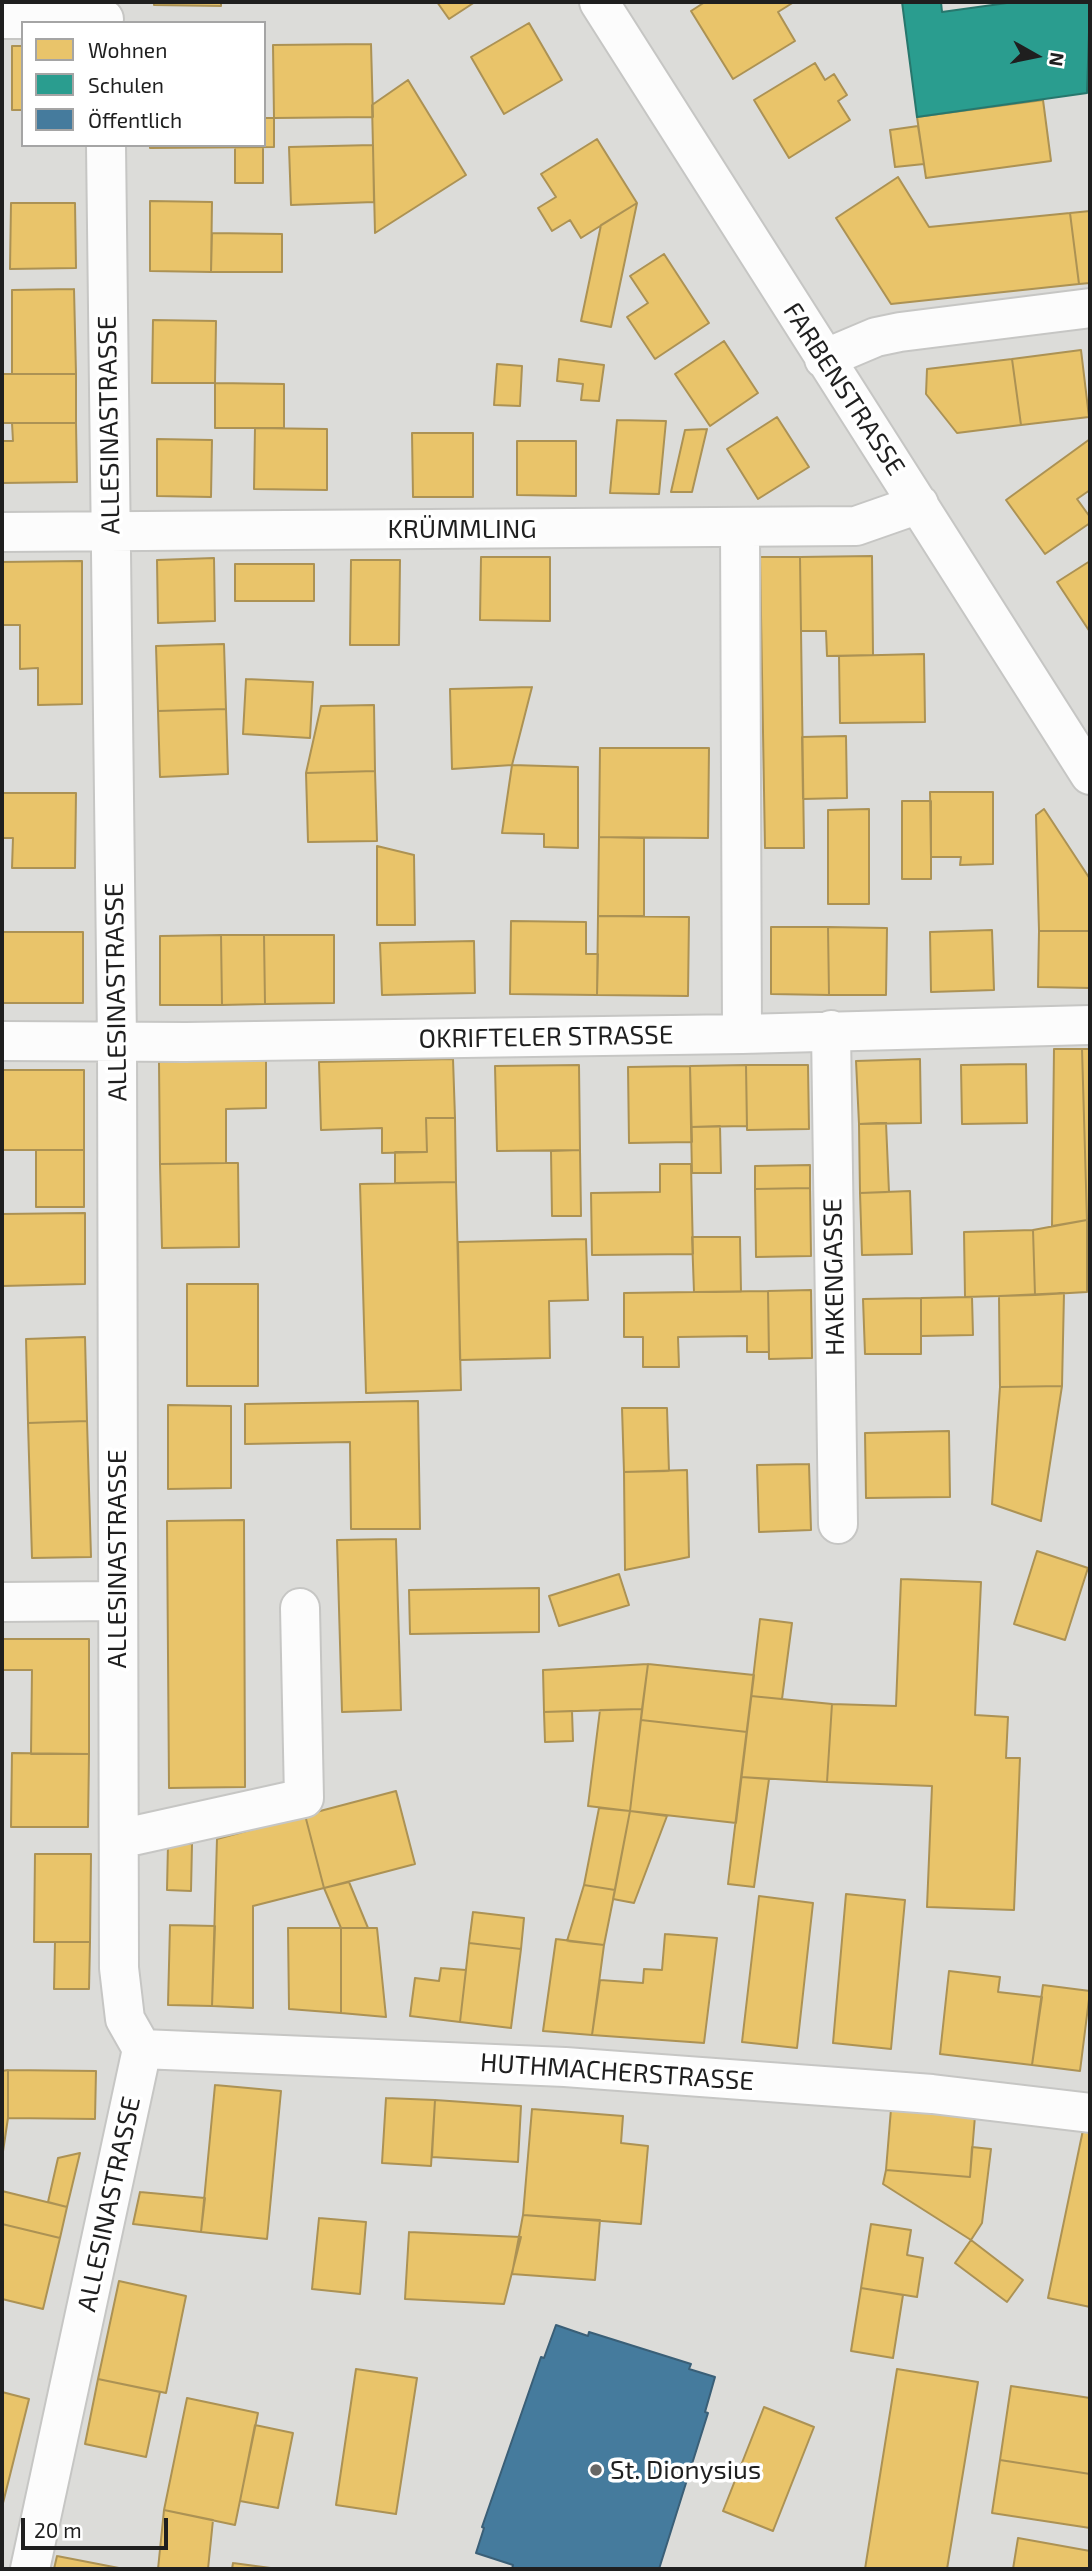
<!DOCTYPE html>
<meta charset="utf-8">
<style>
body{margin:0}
#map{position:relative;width:1092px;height:2571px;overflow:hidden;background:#edede8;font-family:"Exo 2",sans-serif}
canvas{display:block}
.frame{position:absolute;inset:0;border:4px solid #1f1f1f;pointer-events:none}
.legend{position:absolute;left:21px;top:21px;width:245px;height:126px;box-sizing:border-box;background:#fff;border:2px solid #a5a5a5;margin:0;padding:9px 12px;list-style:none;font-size:21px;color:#1f1f1f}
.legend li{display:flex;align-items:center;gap:14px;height:35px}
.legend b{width:35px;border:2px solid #a5a5a5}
.north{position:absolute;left:1001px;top:21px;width:70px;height:70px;-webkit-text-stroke:5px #fff;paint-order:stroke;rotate:99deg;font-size:19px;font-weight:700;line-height:28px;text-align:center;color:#1f1f1f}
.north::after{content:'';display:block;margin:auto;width:24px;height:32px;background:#1f1f1f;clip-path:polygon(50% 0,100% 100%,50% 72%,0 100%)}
.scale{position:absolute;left:21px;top:2518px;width:147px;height:32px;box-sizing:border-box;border:4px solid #1f1f1f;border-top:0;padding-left:9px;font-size:21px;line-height:24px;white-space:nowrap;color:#1f1f1f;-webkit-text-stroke:5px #fff;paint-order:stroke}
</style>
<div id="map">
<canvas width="1092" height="2571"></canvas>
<div class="frame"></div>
<ul class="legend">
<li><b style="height:19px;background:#e9c46a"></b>Wohnen</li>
<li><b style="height:19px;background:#2a9d8f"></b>Schulen</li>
<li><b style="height:19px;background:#457b9d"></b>Öffentlich</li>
</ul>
<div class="north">N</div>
<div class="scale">20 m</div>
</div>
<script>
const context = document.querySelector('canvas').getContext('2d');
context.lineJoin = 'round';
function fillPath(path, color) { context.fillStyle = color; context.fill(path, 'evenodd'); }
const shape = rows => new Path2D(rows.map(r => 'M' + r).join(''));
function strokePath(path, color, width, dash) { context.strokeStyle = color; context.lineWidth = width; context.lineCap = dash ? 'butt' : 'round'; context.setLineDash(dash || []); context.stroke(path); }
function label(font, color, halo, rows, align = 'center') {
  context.font = font + ' "Exo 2",sans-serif'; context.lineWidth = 7; context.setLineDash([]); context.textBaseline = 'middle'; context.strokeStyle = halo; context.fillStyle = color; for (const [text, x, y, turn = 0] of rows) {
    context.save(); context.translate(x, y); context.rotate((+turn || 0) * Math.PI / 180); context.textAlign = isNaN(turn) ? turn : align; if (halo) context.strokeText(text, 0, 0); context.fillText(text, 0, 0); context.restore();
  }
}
const residential = shape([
 [2,2,1090,2,1090,2569,2,2569],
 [23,23,264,23,264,145,23,145]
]);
const homes = shape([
 [154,2,221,2,221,6,154,5,154,2],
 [437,2,475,2,449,19,437,2],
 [705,2,794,2,778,12,795,41,733,79,691,11,705,2],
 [529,23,562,80,504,114,471,57,529,23],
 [371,44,373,117,274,118,273,45,371,44],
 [12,46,23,46,23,110,12,110,12,46],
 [815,63,825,80,834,74,847,95,838,101,850,120,789,158,754,100,815,63],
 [408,80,466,175,375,233,372,105,408,80],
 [1043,100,1051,161,926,178,917,117,1043,100],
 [264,118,274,118,274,147,150,148,150,145,264,145,264,118],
 [918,126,924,164,895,167,890,130,918,126],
 [597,139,637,203,581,238,570,220,552,231,538,208,556,197,541,174,597,139],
 [373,145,374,202,291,205,289,147,373,145],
 [235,147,263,147,263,183,235,183,235,147],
 [898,177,929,227,1070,213,1079,284,891,304,836,218,898,177],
 [150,201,212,202,211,272,150,271,150,201],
 [11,203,75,203,76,268,10,269,11,203],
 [637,203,611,327,581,321,601,225,637,203],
 [1090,211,1090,283,1079,284,1070,213,1090,211],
 [212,233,282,234,282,272,211,272,212,233],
 [664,254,709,323,655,359,627,317,648,303,630,276,664,254],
 [74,289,76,374,12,374,12,290,74,289],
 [153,320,216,321,215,383,152,383,153,320],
 [724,341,758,393,710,426,675,374,724,341],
 [1081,350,1089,417,1021,425,1012,359,1081,350],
 [559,359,604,365,599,401,581,400,583,384,557,381,559,359],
 [1012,359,1021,425,957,433,926,394,927,369,1012,359],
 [497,364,522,366,520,406,494,405,497,364],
 [2,374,76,374,76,423,2,423,2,374],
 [215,383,284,384,284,428,215,428,215,383],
 [777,417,809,467,758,499,727,449,777,417],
 [617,420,666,421,659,494,610,493,617,420],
 [12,423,76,423,77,482,2,483,2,441,13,441,12,423],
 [255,428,327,429,327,490,254,489,255,428],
 [707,429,692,492,671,492,685,430,707,429],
 [412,433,473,433,473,497,413,497,412,433],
 [157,439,212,440,211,497,157,496,157,439],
 [1090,439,1090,490,1077,499,1090,517,1090,523,1045,554,1006,500,1090,439],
 [517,441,576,441,576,496,517,495,517,441],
 [872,556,873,655,827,656,826,631,801,631,800,557,872,556],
 [481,557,550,557,550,621,480,620,481,557],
 [760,557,800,557,804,848,765,848,760,557],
 [214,558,215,621,158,623,157,560,214,558],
 [351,560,400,560,399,645,350,645,351,560],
 [82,561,82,704,38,705,38,668,20,669,20,625,2,625,2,562,82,561],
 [1090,561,1090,632,1057,582,1090,561],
 [235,564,314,564,314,601,235,601,235,564],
 [224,644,226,709,158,711,156,646,224,644],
 [924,654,925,722,840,723,839,656,924,654],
 [246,679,313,682,310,738,243,734,246,679],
 [532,687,512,765,452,769,450,689,532,687],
 [374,705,375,771,306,773,321,706,374,705],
 [226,709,228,774,160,777,158,711,226,709],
 [846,736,847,798,803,799,802,737,846,736],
 [600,748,709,748,708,838,599,837,600,748],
 [512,765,578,767,578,848,544,847,544,834,502,833,512,765],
 [375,771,377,841,308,842,306,773,375,771],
 [930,792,993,792,993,864,960,865,961,857,931,857,930,792],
 [2,793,76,793,75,868,12,868,13,838,2,838,2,793],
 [902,801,931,801,931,879,902,879,902,801],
 [869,809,869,904,828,904,828,810,869,809],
 [1044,809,1090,879,1090,931,1039,931,1036,815,1044,809],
 [599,837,644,838,644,916,598,916,599,837],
 [377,846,414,855,415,925,377,925,377,846],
 [598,916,689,917,688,996,597,995,598,916],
 [511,921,586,922,586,954,598,954,597,995,510,994,511,921],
 [771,927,828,927,829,995,771,994,771,927],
 [828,927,887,928,886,995,829,995,828,927],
 [992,930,994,990,931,992,930,932,992,930],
 [1039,931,1090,931,1090,988,1038,987,1039,931],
 [2,932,83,932,83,1003,2,1003,2,932],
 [221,935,222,1005,160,1005,160,936,221,935],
 [221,935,264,935,265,1004,222,1005,221,935],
 [264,935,334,935,334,1003,265,1004,264,935],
 [474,941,475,993,382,995,380,943,474,941],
 [1054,1049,1082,1049,1087,1220,1052,1226,1054,1049],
 [1082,1049,1090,1049,1090,1219,1087,1220,1082,1049],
 [453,1059,455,1118,426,1118,427,1152,382,1153,382,1128,321,1130,319,1062,453,1059],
 [920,1059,921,1123,859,1124,856,1061,920,1059],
 [266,1060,266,1108,226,1109,226,1163,160,1164,159,1062,266,1060],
 [1026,1064,1027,1123,962,1124,961,1065,1026,1064],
 [579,1065,580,1150,497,1151,495,1066,579,1065],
 [746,1065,808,1065,809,1129,747,1130,746,1065],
 [746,1065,747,1126,691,1127,690,1066,746,1065],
 [690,1066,692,1142,629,1143,628,1067,690,1066],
 [3,1070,84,1070,84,1150,2,1150,3,1070],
 [426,1118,455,1118,456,1182,395,1183,395,1152,427,1152,426,1118],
 [886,1123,889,1192,860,1193,859,1124,886,1123],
 [720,1126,721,1173,692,1173,691,1127,720,1126],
 [36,1150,84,1150,84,1207,36,1207,36,1150],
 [580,1150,581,1216,552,1216,551,1151,580,1150],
 [226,1163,238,1163,239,1247,162,1248,160,1164,226,1163],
 [660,1164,691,1164,693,1254,592,1255,591,1193,660,1192,660,1164],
 [810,1165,810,1188,755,1189,755,1166,810,1165],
 [456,1182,461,1390,366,1393,360,1184,456,1182],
 [810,1188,811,1256,756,1257,755,1189,810,1188],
 [910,1191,912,1254,862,1255,860,1193,910,1191],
 [85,1213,85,1284,2,1286,2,1214,85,1213],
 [1090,1219,1090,1281,1088,1281,1087,1220,1090,1219],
 [1087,1220,1087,1292,1035,1295,1033,1230,1087,1220],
 [1033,1230,1035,1295,965,1297,964,1232,1033,1230],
 [692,1237,740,1237,741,1292,694,1292,692,1237],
 [586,1239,588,1300,549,1301,550,1358,460,1360,458,1242,586,1239],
 [187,1284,258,1284,258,1386,187,1386,187,1284],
 [811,1290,812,1358,769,1359,768,1291,811,1290],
 [768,1291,769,1352,747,1352,747,1336,678,1337,679,1367,643,1367,643,1337,624,1337,624,1293,768,1291],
 [1064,1293,1062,1386,1000,1387,999,1296,1064,1293],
 [972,1297,973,1335,921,1336,921,1298,972,1297],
 [921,1298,921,1354,865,1354,863,1299,921,1298],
 [85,1337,87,1421,28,1423,26,1339,85,1337],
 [1062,1386,1041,1521,992,1504,1000,1387,1062,1386],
 [418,1401,420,1529,351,1529,350,1442,245,1444,245,1404,418,1401],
 [168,1405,231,1406,231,1488,168,1489,168,1405],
 [622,1408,667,1408,669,1471,624,1472,622,1408],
 [87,1421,91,1557,32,1558,28,1423,87,1421],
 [949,1431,950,1497,866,1498,865,1433,949,1431],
 [809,1464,811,1530,759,1532,757,1465,809,1464],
 [687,1470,689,1557,625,1570,624,1472,687,1470],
 [244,1520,245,1787,169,1788,167,1521,244,1520],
 [396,1539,401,1710,342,1712,337,1540,396,1539],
 [1037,1551,1088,1568,1065,1640,1014,1624,1037,1551],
 [619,1574,629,1605,559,1626,549,1596,619,1574],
 [901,1579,981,1582,975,1715,1008,1717,1006,1758,1020,1758,1014,1910,927,1907,932,1786,827,1782,832,1704,896,1706,901,1579],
 [539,1588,539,1632,410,1634,409,1590,539,1588],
 [760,1619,792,1623,782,1699,751,1696,760,1619],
 [3,1639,89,1639,89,1754,31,1754,32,1670,2,1670,3,1639],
 [648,1664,754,1675,747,1732,641,1720,648,1664],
 [648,1664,642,1709,544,1712,543,1670,648,1664],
 [751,1696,832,1704,827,1782,741,1777,751,1696],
 [642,1709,630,1811,588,1806,600,1710,642,1709],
 [572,1711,573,1741,545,1742,544,1712,572,1711],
 [641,1720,747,1732,736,1823,630,1811,641,1720],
 [12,1753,89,1754,88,1827,11,1827,12,1753],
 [741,1777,769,1779,754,1887,728,1884,741,1777],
 [396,1791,415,1864,324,1888,305,1815,396,1791],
 [599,1808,630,1811,615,1890,584,1885,599,1808],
 [630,1811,667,1816,634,1903,613,1899,630,1811],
 [305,1815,324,1888,253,1906,253,2008,212,2006,217,1839,305,1815],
 [168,1844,192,1844,191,1891,167,1890,168,1844],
 [35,1854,91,1854,90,1942,34,1942,35,1854],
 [349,1882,368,1928,341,1928,324,1888,349,1882],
 [584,1885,615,1890,604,1945,567,1941,584,1885],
 [846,1894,905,1900,891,2049,833,2043,846,1894],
 [759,1896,813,1903,797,2048,742,2042,759,1896],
 [473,1912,524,1918,521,1949,469,1943,473,1912],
 [170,1925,215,1926,212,2006,168,2005,170,1925],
 [288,1928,341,1928,341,2013,289,2009,288,1928],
 [341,1928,377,1928,386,2017,341,2013,341,1928],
 [665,1934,717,1938,704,2043,592,2035,600,1980,643,1983,644,1969,662,1970,665,1934],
 [556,1939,604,1945,592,2035,543,2031,556,1939],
 [55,1942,90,1942,89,1989,54,1989,55,1942],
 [469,1943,521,1949,511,2028,460,2022,469,1943],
 [441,1968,466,1970,460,2022,410,2016,415,1978,439,1981,441,1968],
 [949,1971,1000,1977,998,1992,1042,1997,1032,2065,940,2054,949,1971],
 [1043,1985,1090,1991,1080,2071,1032,2065,1043,1985],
 [8,2070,8,2118,2,2158,2,2071,8,2070],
 [8,2070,96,2071,95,2119,8,2118,8,2070],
 [215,2085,281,2091,267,2239,201,2232,215,2085],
 [386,2098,435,2100,431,2166,382,2163,386,2098],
 [435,2100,521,2106,518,2162,432,2157,435,2100],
 [532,2109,623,2116,621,2143,648,2146,641,2224,523,2215,532,2109],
 [891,2109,975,2116,970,2177,886,2170,891,2109],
 [1083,2130,1090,2131,1090,2307,1048,2298,1083,2130],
 [972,2147,991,2149,982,2223,971,2240,883,2184,886,2170,970,2177,972,2147],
 [80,2153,67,2207,48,2202,58,2158,80,2153],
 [2,2191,67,2207,60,2238,2,2224,2,2191],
 [140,2192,205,2198,201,2232,133,2224,140,2192],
 [523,2215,600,2220,595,2280,512,2274,523,2215],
 [319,2218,366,2222,360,2294,312,2289,319,2218],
 [2,2224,60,2238,43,2309,2,2299,2,2224],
 [871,2224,911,2230,907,2255,923,2258,917,2297,861,2288,871,2224],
 [409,2232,521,2237,504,2304,405,2299,409,2232],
 [971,2240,1023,2280,1007,2302,955,2263,971,2240],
 [119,2281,186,2296,166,2393,98,2379,119,2281],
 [861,2288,903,2295,893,2358,851,2351,861,2288],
 [356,2369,417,2378,396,2514,336,2505,356,2369],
 [897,2369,978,2382,947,2569,865,2569,897,2369],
 [98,2379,160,2392,146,2457,85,2444,98,2379],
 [1011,2386,1090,2398,1090,2474,1000,2460,1011,2386],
 [2,2392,29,2399,2,2507,2,2392],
 [187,2398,258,2413,235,2525,164,2510,187,2398],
 [764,2407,814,2427,773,2531,723,2511,764,2407],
 [255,2425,293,2433,278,2508,240,2501,255,2425],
 [1000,2460,1090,2474,1090,2528,992,2513,1000,2460],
 [164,2510,213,2520,208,2569,158,2569,164,2510],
 [1018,2538,1090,2551,1090,2569,1013,2569,1018,2538],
 [57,2556,124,2569,54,2569,57,2556],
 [233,2563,278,2569,232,2569,233,2563]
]);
const schools = shape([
 [902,2,941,2,942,12,1014,2,1090,2,1087,93,917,117,902,2]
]);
const public = shape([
 [556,2325,588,2336,589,2332,691,2364,689,2369,715,2377,705,2412,708,2413,659,2569,512,2569,513,2565,476,2553,484,2528,482,2527,541,2357,544,2358,556,2325]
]);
const minor = shape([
 [599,2,1090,775],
 [2,19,104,19],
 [824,359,876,337,900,332,1090,308],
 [740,527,742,1034],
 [2,532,856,526,919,504],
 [831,1030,838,1524],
 [2,1041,186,1042,742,1034,1090,1025],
 [2,1602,117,1601],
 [119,1839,304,1798,300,1608],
 [142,2049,565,2067,932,2094,1090,2113],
 [30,2569,142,2049,125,2019,119,1968,117,1041,106,145]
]);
const markers = [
 [596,2470,7,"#676765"]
];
const streetNames = [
 ["FARBENSTRASSE",844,389,57],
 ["ALLESINASTRASSE",109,425,-91],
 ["KRÜMMLING",462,529],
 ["ALLESINASTRASSE",116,992,-91],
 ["OKRIFTELER STRASSE",546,1037,-1],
 ["HAKENGASSE",834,1277,-91],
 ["ALLESINASTRASSE",117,1559,-90],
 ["HUTHMACHERSTRASSE",617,2072,4],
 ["ALLESINASTRASSE",109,2204,-78]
];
const poiNames = [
 ["St. Dionysius",610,2470]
];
fillPath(residential, '#dcdcd9');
fillPath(homes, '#e9c46a');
strokePath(homes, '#ac9254', 2);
fillPath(schools, '#2a9d8f');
strokePath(schools, '#27776d', 2);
fillPath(public, '#457b9d');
strokePath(public, '#3a5f77', 2);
strokePath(minor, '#c6c6c4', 42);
strokePath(minor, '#fcfcfc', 38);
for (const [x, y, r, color] of markers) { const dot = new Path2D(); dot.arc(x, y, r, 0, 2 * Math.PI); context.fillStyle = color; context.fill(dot); strokePath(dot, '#fff', 2.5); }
label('26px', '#1f1f1f', '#fff', streetNames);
label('26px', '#1f1f1f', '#fff', poiNames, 'left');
</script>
